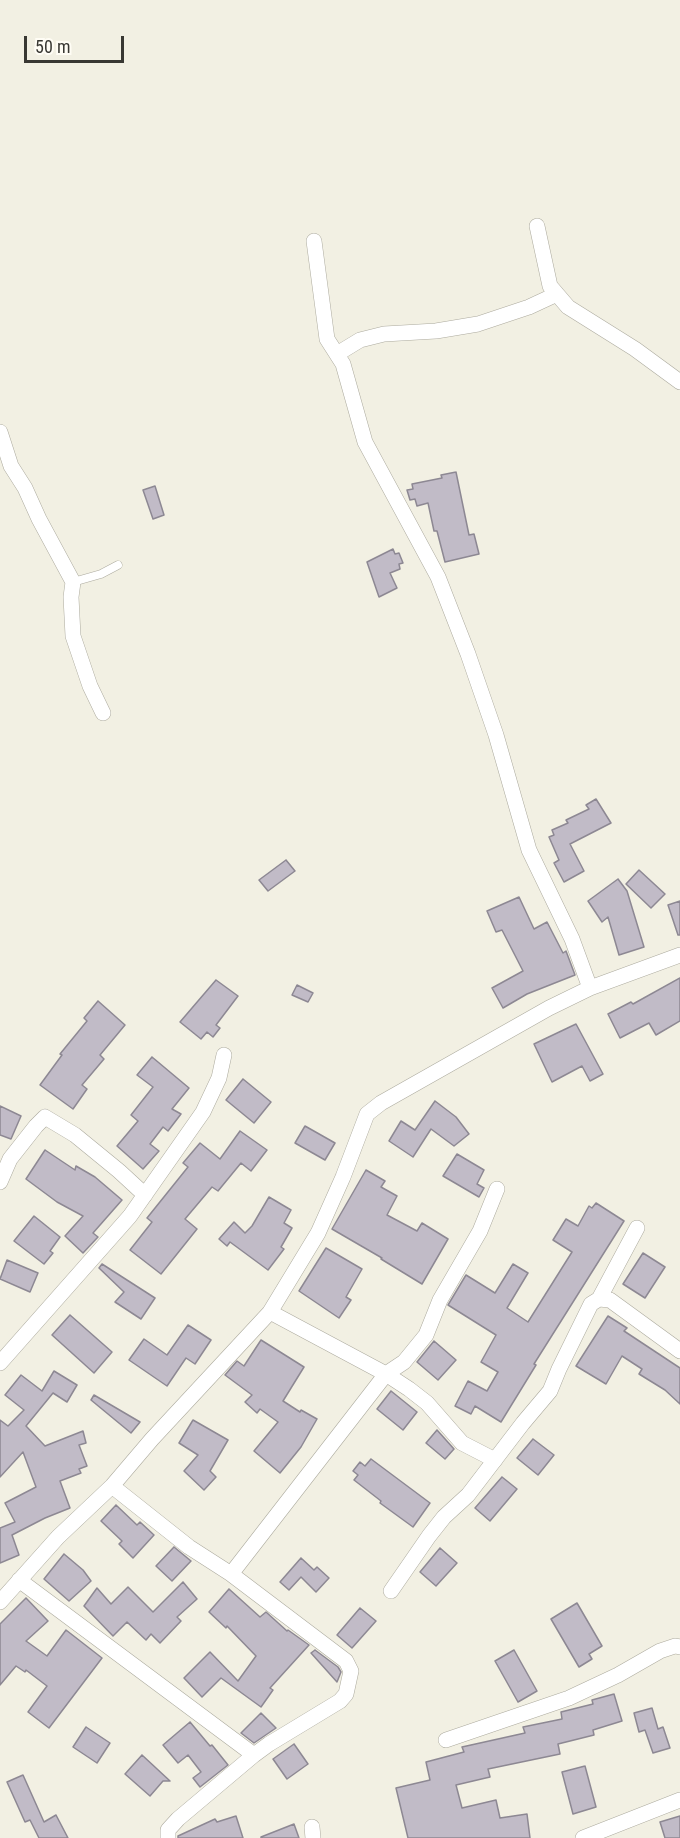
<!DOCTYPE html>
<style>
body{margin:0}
#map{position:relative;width:680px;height:1838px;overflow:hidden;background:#f2f0e3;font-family:"Roboto Condensed",sans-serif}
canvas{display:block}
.scale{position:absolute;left:24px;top:36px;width:100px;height:27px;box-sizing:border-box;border:3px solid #393833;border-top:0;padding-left:8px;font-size:18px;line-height:21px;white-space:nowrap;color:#393833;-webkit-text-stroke:4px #fffdf5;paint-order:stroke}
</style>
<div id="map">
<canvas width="680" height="1838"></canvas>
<div class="scale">50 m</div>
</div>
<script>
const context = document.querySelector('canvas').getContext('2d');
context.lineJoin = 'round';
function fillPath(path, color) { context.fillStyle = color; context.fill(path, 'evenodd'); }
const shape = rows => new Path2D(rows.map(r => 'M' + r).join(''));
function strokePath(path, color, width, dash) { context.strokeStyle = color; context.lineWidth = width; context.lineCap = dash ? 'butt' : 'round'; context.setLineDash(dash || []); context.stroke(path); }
const building = shape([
 [456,472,469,535,474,534,479,554,445,562,437,531,434,531,428,503,417,506,415,499,410,500,407,490,413,489,412,484,442,478,441,475,456,472],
 [155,486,164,515,153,519,143,490,155,486],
 [393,549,395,554,399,553,403,563,399,564,400,569,390,573,397,588,379,597,367,562,393,549],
 [596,799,611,823,570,844,584,871,564,882,554,863,559,860,549,837,554,835,552,830,568,823,566,820,589,809,586,805,596,799],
 [286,860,295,871,268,891,259,880,286,860],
 [639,870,665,894,651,908,626,884,639,870],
 [618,879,627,891,644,947,619,955,608,917,602,922,588,901,618,879],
 [519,897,534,929,547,922,563,953,566,951,575,975,527,994,503,1008,492,988,523,971,502,930,496,932,487,911,519,897],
 [680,901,680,935,678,935,668,905,680,901],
 [680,978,680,1021,656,1035,649,1023,620,1038,608,1014,631,1002,633,1004,680,978],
 [216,980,238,996,216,1025,220,1028,213,1037,207,1032,201,1039,180,1022,216,980],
 [297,985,313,993,308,1002,292,995,297,985],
 [98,1001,125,1025,100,1055,104,1059,82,1085,87,1089,73,1109,40,1085,62,1055,60,1054,87,1021,84,1018,98,1001],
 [576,1024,603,1074,590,1081,582,1066,552,1082,534,1044,576,1024],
 [152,1057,189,1088,172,1109,181,1114,168,1131,163,1127,150,1144,159,1151,143,1169,117,1146,138,1121,131,1115,153,1087,137,1075,152,1057],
 [243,1079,271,1102,254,1123,226,1100,243,1079],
 [435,1101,456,1117,469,1134,454,1146,431,1129,413,1157,389,1141,401,1121,415,1130,435,1101],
 [0,1106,21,1116,11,1139,0,1135,0,1106],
 [305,1126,335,1143,325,1160,295,1143,305,1126],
 [240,1131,267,1150,251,1171,241,1163,218,1191,212,1187,185,1219,197,1229,161,1274,130,1250,152,1222,147,1218,188,1167,183,1163,200,1143,220,1159,240,1131],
 [45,1150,75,1170,76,1166,95,1177,122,1200,93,1233,98,1237,83,1253,65,1236,83,1216,57,1202,26,1179,45,1150],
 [457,1154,484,1170,477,1184,484,1188,479,1197,443,1176,457,1154],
 [366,1170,385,1181,381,1187,397,1196,387,1215,417,1231,422,1223,448,1239,422,1284,381,1259,382,1258,332,1229,366,1170],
 [269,1197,291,1210,284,1223,292,1228,281,1247,284,1249,268,1270,230,1242,227,1246,219,1239,234,1222,245,1233,252,1226,269,1197],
 [596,1203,624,1221,534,1364,536,1365,501,1422,475,1406,471,1414,455,1406,468,1381,487,1391,498,1372,481,1362,496,1335,448,1305,466,1275,495,1293,513,1264,528,1273,507,1308,528,1322,572,1252,553,1240,566,1219,578,1226,589,1206,592,1208,596,1203],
 [34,1216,60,1237,50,1251,53,1253,44,1264,14,1241,34,1216],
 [326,1248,362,1269,346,1297,351,1300,339,1318,299,1291,326,1248],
 [643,1253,665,1267,645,1298,623,1284,643,1253],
 [7,1260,38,1273,30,1292,0,1279,7,1260],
 [102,1264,155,1298,141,1319,115,1302,124,1292,99,1268,102,1264],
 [70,1315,112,1352,94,1373,52,1335,70,1315],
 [608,1316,627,1328,624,1331,680,1368,680,1404,665,1390,639,1374,642,1369,622,1356,606,1384,576,1366,608,1316],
 [188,1325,211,1340,195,1364,186,1358,167,1386,129,1360,144,1339,167,1355,188,1325],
 [261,1340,304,1367,283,1401,300,1412,301,1410,317,1419,301,1447,280,1473,254,1451,278,1422,260,1409,257,1413,245,1402,252,1395,225,1375,237,1361,244,1366,261,1340],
 [434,1341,456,1360,438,1380,417,1362,434,1341],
 [54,1371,77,1385,67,1402,53,1393,26,1426,45,1446,83,1431,86,1443,79,1445,87,1466,79,1469,81,1473,60,1481,70,1508,45,1518,12,1535,19,1555,0,1563,0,1528,15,1522,5,1503,36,1487,23,1452,0,1477,0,1420,8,1426,24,1410,5,1395,21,1375,42,1391,54,1371],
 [391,1391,417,1412,403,1430,377,1409,391,1391],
 [94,1395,140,1422,131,1433,91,1400,94,1395],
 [193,1420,228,1440,210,1471,216,1477,204,1490,184,1471,198,1455,179,1443,193,1420],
 [437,1430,454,1449,445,1459,426,1443,437,1430],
 [533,1439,554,1455,538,1475,517,1458,533,1439],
 [371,1459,430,1503,413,1527,380,1503,381,1501,354,1480,358,1475,353,1471,360,1462,365,1466,371,1459],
 [502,1477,517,1489,490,1521,475,1508,502,1477],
 [116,1505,137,1525,140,1522,154,1535,133,1558,119,1544,122,1541,101,1521,116,1505],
 [174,1547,191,1561,172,1581,156,1566,174,1547],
 [440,1548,457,1563,436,1586,420,1572,440,1548],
 [64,1554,83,1570,91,1581,69,1601,44,1579,64,1554],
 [301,1558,314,1570,317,1567,329,1578,316,1592,301,1577,289,1590,280,1582,301,1558],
 [183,1582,197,1599,177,1617,181,1621,160,1643,151,1634,146,1640,127,1622,113,1636,84,1606,97,1588,111,1604,128,1587,153,1612,183,1582],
 [229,1589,260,1617,266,1612,287,1631,288,1630,309,1645,270,1688,273,1690,261,1707,221,1678,202,1697,184,1678,210,1652,238,1681,256,1656,227,1626,226,1628,209,1612,229,1589],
 [26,1598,48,1621,26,1641,47,1656,66,1630,102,1658,49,1728,28,1712,47,1686,26,1670,25,1672,16,1666,0,1685,0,1624,26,1598],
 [577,1603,602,1646,589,1654,592,1659,579,1667,551,1619,577,1603],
 [360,1608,376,1621,352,1648,337,1635,360,1608],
 [315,1650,338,1667,341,1672,337,1682,311,1653,315,1650],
 [514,1650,537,1691,518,1702,495,1661,514,1650],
 [614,1694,622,1721,593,1730,594,1735,558,1744,560,1754,488,1769,490,1777,456,1785,462,1808,496,1800,500,1818,527,1814,530,1838,408,1838,396,1788,430,1780,426,1762,464,1752,462,1747,525,1733,523,1727,562,1719,561,1712,593,1704,592,1700,614,1694],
 [652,1708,658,1729,663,1727,670,1748,653,1753,645,1730,639,1732,634,1713,652,1708],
 [261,1713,276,1728,254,1743,241,1733,261,1713],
 [190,1722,210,1746,212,1745,228,1765,200,1787,193,1778,201,1772,188,1755,178,1763,163,1745,190,1722],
 [86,1727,110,1743,97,1763,73,1747,86,1727],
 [294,1744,308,1764,287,1779,273,1759,294,1744],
 [142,1755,170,1781,163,1781,150,1796,125,1774,142,1755],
 [585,1766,596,1807,573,1814,562,1772,585,1766],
 [23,1775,44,1822,56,1815,68,1838,39,1838,30,1820,25,1822,7,1782,23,1775],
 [236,1816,243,1838,178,1838,178,1836,215,1819,217,1822,236,1816],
 [680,1816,680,1838,665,1838,660,1822,680,1816],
 [294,1824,299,1838,261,1838,261,1837,294,1824]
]);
const lane = shape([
 [73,582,101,574,118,565]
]);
const street = shape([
 [537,226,550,286,568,307,635,349,680,382],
 [314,241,327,339,343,364,365,442,438,577,468,654,496,735,529,850,572,939,590,988],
 [337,354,360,340,384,334,436,331,478,324,529,307,557,294],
 [0,432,11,466,25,488,39,519,73,582,71,597,73,636,90,686,103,713],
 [0,1182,10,1159,36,1126,45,1117,75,1135,119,1171,145,1195],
 [599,1299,610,1300,680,1351],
 [270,1312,386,1374,409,1389,427,1403,462,1443,495,1460],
 [0,1363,130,1216,203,1112,219,1078,224,1055],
 [112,1486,189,1547,231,1574,346,1661,351,1671,346,1694,340,1701,269,1744,254,1755,178,1819,168,1830,168,1838],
 [231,1574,386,1374,404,1362,426,1335,440,1300,480,1231,497,1189],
 [19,1580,254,1755],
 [391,1591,429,1536,444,1517,468,1495,523,1423,550,1391,559,1369,591,1304,599,1299,637,1228],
 [0,1602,58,1537,112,1486,152,1439,270,1312,318,1233,343,1177,367,1114,381,1103,549,1008,590,988,680,955],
 [446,1740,569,1698,618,1675,660,1651,675,1646,680,1647],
 [312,1827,313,1838],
 [583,1838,680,1800]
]);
fillPath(building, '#c1bbc7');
strokePath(building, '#8d8893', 1.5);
strokePath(lane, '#acaa9e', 9);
strokePath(street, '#acaa9e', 16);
strokePath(lane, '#fff', 8);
strokePath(street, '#fff', 15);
</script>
